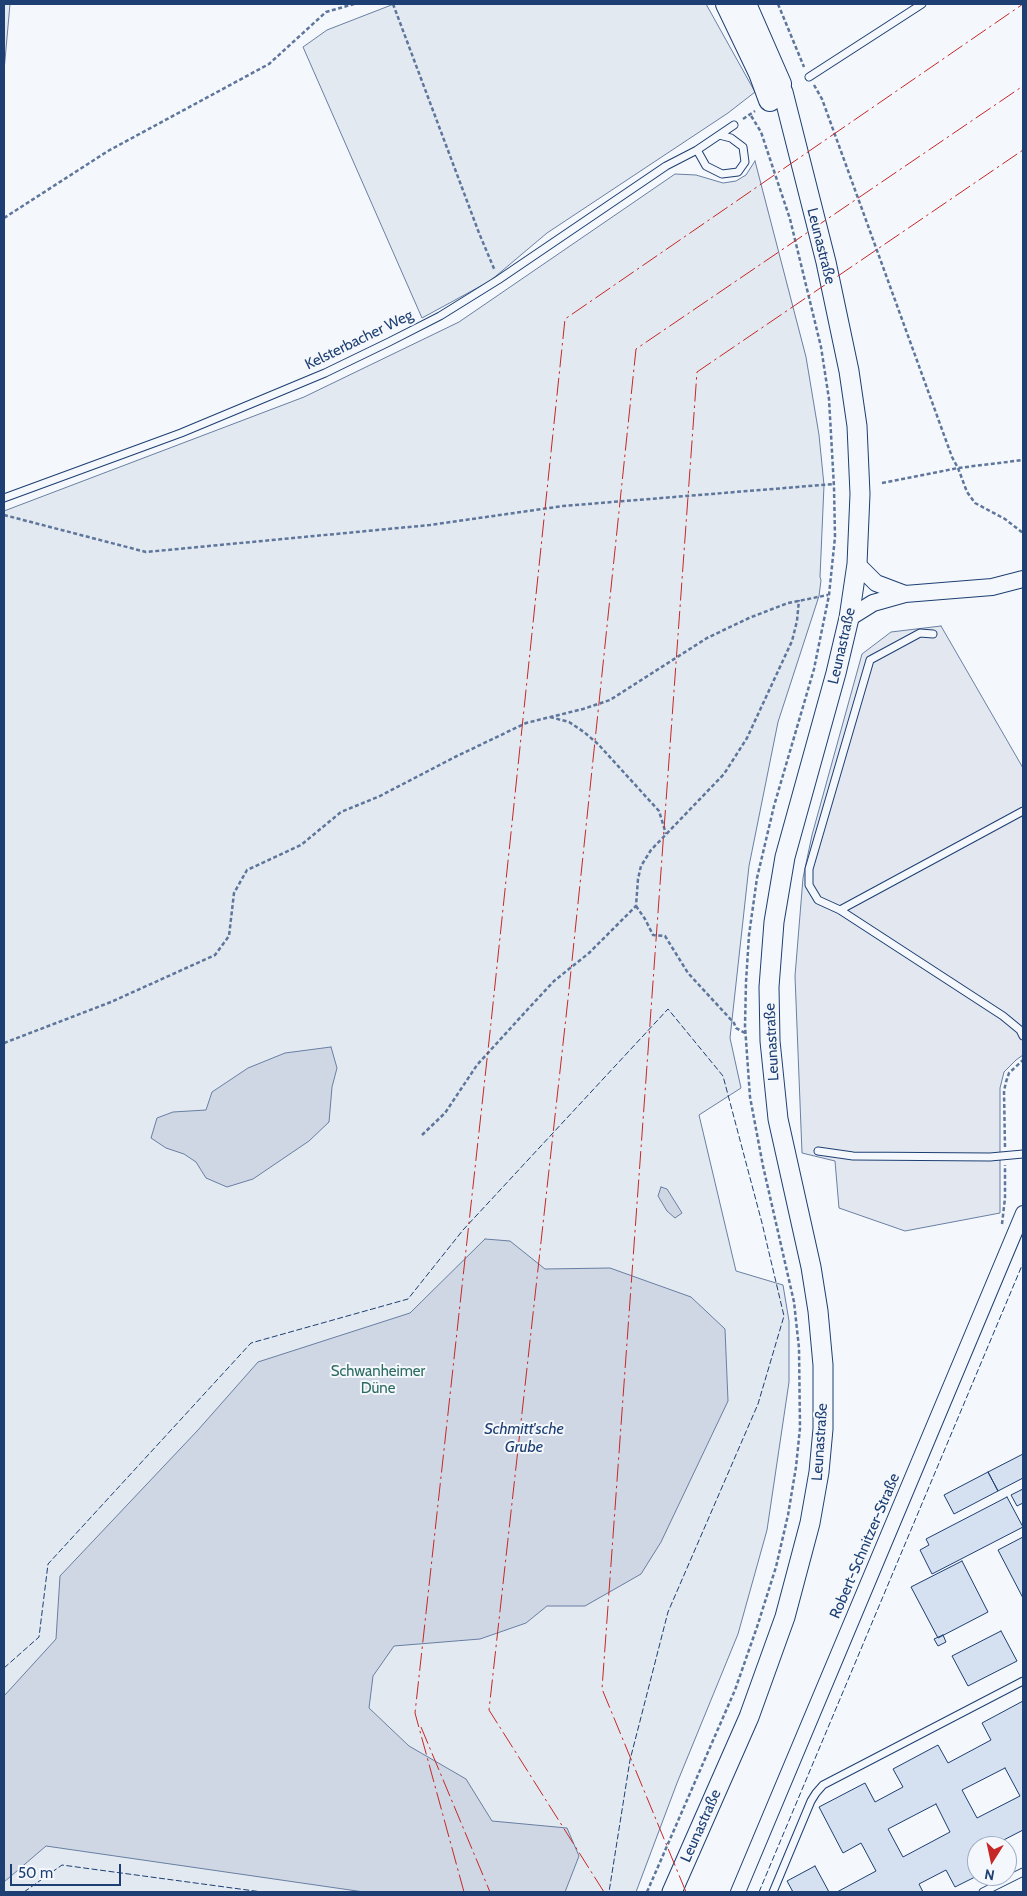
<!DOCTYPE html>
<meta charset="utf-8">
<style>
body{margin:0}
#map{position:relative;width:1027px;height:1896px;overflow:hidden;background:#f4f7fb;font-family:Cabin,sans-serif}
canvas{display:block}
.frame{position:absolute;inset:0;border:5px solid #1d3f73;pointer-events:none}
.north{position:absolute;left:967px;top:1836px;width:50px;height:50px;box-sizing:border-box;background:#f4f7fb;border:1px solid #9eadc5;border-radius:50%;rotate:190deg;font-size:14px;font-weight:700;line-height:20px;text-align:center;color:#1d3f73}
.north::after{content:'';display:block;margin:auto;width:18px;height:22px;background:#c62828;clip-path:polygon(50% 0,100% 100%,50% 72%,0 100%)}
.scale{position:absolute;left:10px;top:1864px;width:111px;height:22px;box-sizing:border-box;border:2px solid #1d3f73;border-top:0;padding-left:6px;font-size:15px;line-height:18px;white-space:nowrap;color:#1d3f73;-webkit-text-stroke:4px #f4f7fb;paint-order:stroke}
</style>
<div id="map">
<canvas width="1027" height="1896"></canvas>
<div class="frame"></div>
<div class="north">N</div>
<div class="scale">50 m</div>
</div>
<script>
const context = document.querySelector('canvas').getContext('2d');
context.lineJoin = 'round';
function fillPath(path, color) { context.fillStyle = color; context.fill(path, 'evenodd'); }
const shape = rows => new Path2D(rows.map(r => 'M' + r).join(''));
function strokePath(path, color, width, dash) { context.strokeStyle = color; context.lineWidth = width; context.lineCap = dash ? 'butt' : 'round'; context.setLineDash(dash || []); context.stroke(path); }
function label(font, color, halo, rows, align = 'center') {
  context.font = font + ' Cabin,sans-serif'; context.lineWidth = 4; context.setLineDash([]); context.textBaseline = 'middle'; context.strokeStyle = halo; context.fillStyle = color; for (const [text, x, y, turn = 0] of rows) {
    context.save(); context.translate(x, y); context.rotate((+turn || 0) * Math.PI / 180); context.textAlign = isNaN(turn) ? turn : align; if (halo) context.strokeText(text, 0, 0); context.fillText(text, 0, 0); context.restore();
  }
}
const green = shape([
 [4,4,10,4,4,71,4,4],
 [394,4,706,4,755,92,728,113,547,233,490,281,422,318,303,47,327,30,394,4],
 [755,161,806,357,819,435,824,485,820,577,821,580,819,596,778,722,749,866,730,1038,741,1088,699,1115,736,1271,783,1285,789,1321,789,1382,767,1530,738,1634,677,1783,636,1892,4,1892,4,511,304,397,459,322,675,174,696,175,723,183,736,181,746,175,755,161]
]);
const parking = shape([
 [941,626,1023,768,1023,1055,1016,1060,1004,1072,1000,1088,1000,1213,905,1231,839,1208,835,1161,802,1153,795,976,803,878,812,835,862,654,891,632,941,626]
]);
const water = shape([
 [331,1047,337,1068,332,1087,329,1122,309,1141,253,1179,227,1187,206,1178,196,1162,184,1154,166,1148,151,1138,157,1118,173,1112,206,1110,212,1092,248,1068,285,1053,331,1047],
 [661,1187,667,1189,682,1213,675,1218,667,1211,658,1196,661,1187],
 [485,1239,510,1241,545,1269,610,1268,691,1297,725,1329,728,1401,661,1542,641,1574,585,1606,547,1606,526,1623,480,1639,394,1646,373,1676,369,1708,409,1746,466,1779,492,1821,567,1828,579,1856,565,1892,364,1892,46,1846,4,1882,4,1696,56,1639,60,1576,198,1430,258,1362,410,1313,485,1239]
]);
const building = shape([
 [1023,1454,1023,1478,998,1491,988,1472,1023,1454],
 [988,1472,998,1491,954,1514,944,1495,988,1472],
 [1023,1489,1023,1503,1017,1506,1011,1495,1023,1489],
 [1007,1497,1023,1527,932,1574,920,1550,929,1545,926,1539,1007,1497],
 [1023,1537,1023,1598,998,1550,1023,1537],
 [962,1561,988,1612,938,1638,911,1587,962,1561],
 [1001,1631,1017,1661,968,1686,952,1656,1001,1631],
 [943,1635,946,1642,938,1646,934,1639,943,1635],
 [1023,1701,1023,1830,992,1846,977,1846,977,1876,955,1887,946,1870,919,1884,923,1892,837,1892,876,1871,861,1843,843,1853,819,1807,865,1783,875,1802,903,1787,893,1769,938,1745,948,1763,991,1740,982,1723,1023,1701],
 [1005,1768,1020,1796,977,1818,962,1790,1005,1768],
 [936,1804,950,1832,903,1857,888,1829,936,1804],
 [815,1866,829,1892,793,1892,787,1881,815,1866]
]);
const path = shape([
 [393,4,479,233,495,271],
 [778,4,804,67],
 [814,85,822,99,952,457,958,468,967,492,975,503,1005,519,1023,533],
 [743,119,755,111],
 [4,218,108,151,269,64,326,12,354,4],
 [882,483,958,468,1023,460],
 [4,515,146,552,430,525,563,506,834,484],
 [550,717,569,722,584,732,598,744,659,811,666,834],
 [636,906,645,919,653,935,665,936,688,973,734,1023,736,1028,745,1033],
 [4,1043,111,1002,215,955,229,936,234,893,247,870,301,845,341,812,380,796,455,757,526,723,583,709,610,700,707,638,749,618,788,603,828,595],
 [422,1135,445,1113,477,1065,528,1009,554,981,589,953,636,906,638,879,641,866,651,850,724,774,747,738,792,641,797,621,799,600],
 [1005,1147,1004,1091,1006,1082,1009,1073,1023,1060],
 [1002,1224,1005,1198,1005,1165],
 [647,1892,735,1690,757,1627,776,1567,788,1515,796,1467,800,1428,799,1348,794,1302,763,1166,750,1097,745,1026,746,982,749,935,757,878,774,806,814,669,829,595,835,537,834,487,829,399,821,347,790,219,761,132,750,114]
]);
const service = shape([
 [809,77,922,4],
 [697,150,706,166,722,174,738,172,745,162,743,147,731,138,719,135],
 [4,498,181,433,325,373,389,342,440,316,498,280,666,166,697,150,734,125],
 [933,634,920,633,870,660,809,869,809,885,818,900,840,910,1003,1016,1020,1030,1023,1036],
 [840,910,1023,811],
 [818,1151,853,1156,990,1157,1023,1154],
 [773,1892,811,1801,816,1793,823,1785,1023,1681],
 [983,1892,1023,1872]
]);
const minor = shape([
 [738,1892,1023,1213]
]);
const tertiary = shape([
 [857,564,876,583,905,594],
 [849,618,873,603,905,594,992,587,1023,579]
]);
const secondary = shape([
 [672,1892,749,1717,785,1617,810,1523,819,1472,823,1429,823,1365,818,1311,811,1267,778,1119,770,1041,769,987,774,922,785,857,836,673,849,618,857,564,860,494,857,426,849,371,826,262,783,92]
]);
const trunk = shape([
 [727,4,760,73,770,100],
 [745,4,780,84]
]);
const fence = shape([
 [4,1668,39,1637,48,1564,251,1343,408,1299,463,1230,668,1009,723,1076,762,1223,784,1316,758,1404,668,1612,630,1760,609,1892],
 [24,1892,62,1865,262,1892],
 [759,1892,1023,1263]
]);
const power = shape([
 [421,1727,490,1892],
 [464,1892,415,1713,491,1023,565,319,1023,4],
 [604,1892,489,1710,568,999,636,349,1023,86],
 [686,1892,602,1689,697,372,1023,150]
]);
const streetNames = [
 ["Leunastraße",821,246,76],
 ["Kelsterbacher Weg",359,340,-26],
 ["Leunastraße",842,646,-77],
 ["Leunastraße",772,1042,-93],
 ["Leunastraße",820,1442,-86],
 ["Robert-Schnitzer-Straße",865,1546,-67],
 ["Leunastraße",701,1826,-66]
];
const parkNames = [
 ["Schwanheimer",378,1372],
 ["Düne",378,1389]
];
const waterNames = [
 ["Schmitt'sche",524,1429],
 ["Grube",524,1447]
];
fillPath(green, '#e3e9f0');
strokePath(green, '#687fa3', 1);
fillPath(parking, '#e3e8f0');
strokePath(parking, '#687fa3', 1);
fillPath(water, '#cfd7e4');
strokePath(water, '#687fa3', 1);
fillPath(building, '#d5e0f0');
strokePath(building, '#1d3f73', 1);
strokePath(service, '#1d3f73', 9);
strokePath(minor, '#1d3f73', 16);
strokePath(tertiary, '#1d3f73', 18);
strokePath(secondary, '#1d3f73', 21);
strokePath(trunk, '#1d3f73', 24);
strokePath(path, '#5e769c', 2.5, [4, 2.5]);
strokePath(service, '#f4f7fb', 7);
strokePath(minor, '#f4f7fb', 14);
strokePath(tertiary, '#f4f7fb', 16);
strokePath(secondary, '#f4f7fb', 19);
strokePath(trunk, '#f4f7fb', 22);
strokePath(fence, '#1d3f73', 1, [6, 2.5]);
strokePath(power, '#c62828', 1, [18, 4, 2.5, 4]);
label('15px', '#1d3f73', '#f4f7fb', streetNames);
label('15px', '#2c6c60', '#f4f7fb', parkNames);
label('italic 16px', '#1d3f73', '#f4f7fb', waterNames);
</script>
